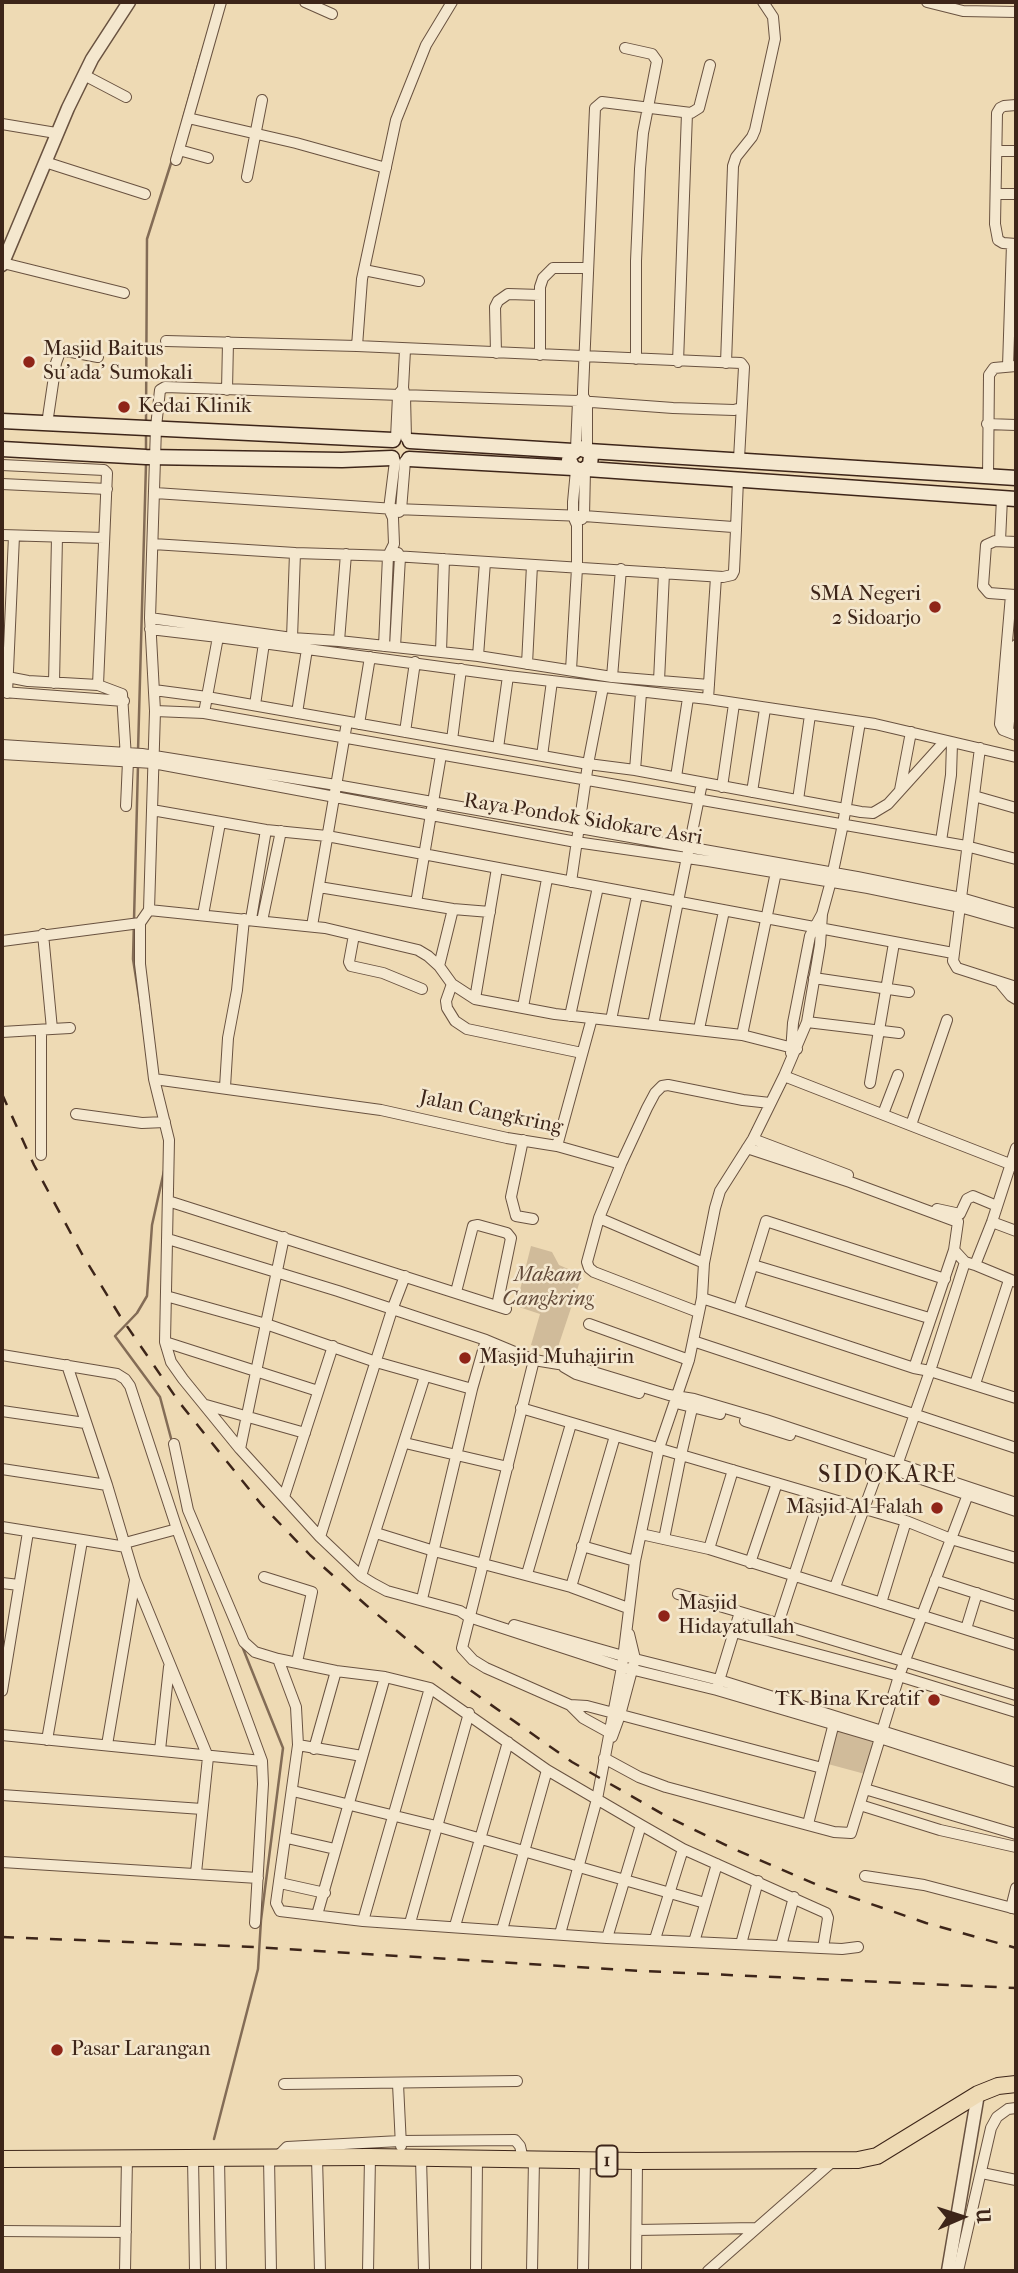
<!DOCTYPE html>
<style>
body{margin:0}
#map{position:relative;width:1018px;height:2273px;overflow:hidden;background:#eedab4;font-family:"IM FELL French Canon",serif}
canvas{display:block}
.frame{position:absolute;inset:0;border:4px solid #3d2519;pointer-events:none}
.north{position:absolute;left:927px;top:2182px;width:70px;height:70px;-webkit-text-stroke:5px #f4e7ce;paint-order:stroke;rotate:87deg;font-size:19px;font-weight:700;line-height:28px;text-align:center;color:#3d2519}
.north::after{content:'';display:block;margin:auto;width:24px;height:32px;background:#3d2519;clip-path:polygon(50% 0,100% 100%,50% 72%,0 100%)}
</style>
<div id="map">
<canvas width="1018" height="2273"></canvas>
<div class="frame"></div>
<div class="north">U</div>
</div>
<script>
const context = document.querySelector('canvas').getContext('2d');
context.lineJoin = 'round';
function fillPath(path, color) { context.fillStyle = color; context.fill(path, 'evenodd'); }
const shape = rows => new Path2D(rows.map(r => 'M' + r).join(''));
function strokePath(path, color, width, dash) { context.strokeStyle = color; context.lineWidth = width; context.lineCap = dash ? 'butt' : 'round'; context.setLineDash(dash || []); context.stroke(path); }
function label(font, color, halo, rows, align = 'center') {
  context.font = font + ' "IM FELL French Canon",serif'; context.lineWidth = 5; context.setLineDash([]); context.textBaseline = 'middle'; context.strokeStyle = halo; context.fillStyle = color; for (const [text, x, y, turn = 0] of rows) {
    context.save(); context.translate(x, y); context.rotate((+turn || 0) * Math.PI / 180); context.textAlign = isNaN(turn) ? turn : align; if (halo) context.strokeText(text, 0, 0); context.fillText(text, 0, 0); context.restore();
  }
}
const green = shape([
 [531,1246,552,1252,559,1265,582,1275,556,1353,531,1345,540,1314,516,1306],
 [838,1729,876,1738,865,1774,828,1764]
]);
const stream = shape([
 [183,119,201,55],
 [146,422,147,239,172,160],
 [146,432,146,454],
 [138,751,146,464],
 [138,765,133,959,142,1016],
 [164,1171,152,1225,147,1296,137,1313,115,1336,160,1397,172,1442],
 [214,2139,258,1969,261,1920,283,1748,242,1646]
]);
const minor = shape([
 [305,2,332,14],
 [927,2,963,11,1016,12],
 [625,48,652,54,657,61,643,133,640,169,636,261,636,359],
 [84,75,126,97],
 [1016,105,1004,106,1000,108,997,113,995,224,998,240,1003,243,1016,244],
 [188,118,296,143,386,168],
 [2,124,56,133],
 [179,150,208,158],
 [998,151,1016,151],
 [176,160,221,2],
 [45,162,145,194],
 [247,177,262,100],
 [997,194,1016,194],
 [3,263,124,293],
 [364,270,419,281],
 [166,341,357,346,741,363,744,367,739,459],
 [357,346,362,279,396,120,426,45,452,2],
 [405,350,403,388,405,396,406,438],
 [496,353,495,307,498,301,508,294,540,295],
 [540,355,540,287,543,278,553,268,588,268],
 [678,362,687,113],
 [726,363,733,166,736,157,752,137,755,130,775,39,773,17,763,2],
 [1008,366,1012,244],
 [227,390,228,342],
 [741,408,734,410,673,408,578,401,165,387,160,390,156,427,150,618,155,711,149,910,140,923,140,964,154,1079,169,1140,165,1342,171,1362,183,1379,240,1449,320,1537,361,1576,374,1584,387,1591,460,1611,469,1617,622,1667,717,1690,880,1738,1016,1782],
 [47,424,56,363,60,352,66,351,98,357],
 [987,424,1016,425],
 [396,438,398,396,401,391],
 [576,449,578,401,581,399],
 [587,450,587,402,583,396,583,391,595,108,602,102,691,113,699,108,710,65],
 [2,465,104,470,107,473,98,685],
 [988,477,989,375,994,368,1016,366],
 [2,484,107,489],
 [155,493,395,509,584,516,733,527,736,530,734,571,732,575,723,577,394,556,295,553,292,638],
 [399,512,401,510,405,461],
 [582,519,584,516,585,470],
 [736,529,738,479],
 [2,535,104,538],
 [1000,541,1002,498],
 [153,544,295,553],
 [1011,595,1000,724,1003,730,1016,735],
 [1015,595,989,593,983,586,986,545,995,541,1016,542],
 [150,618,292,638,339,641,478,656,612,677,709,685],
 [150,629,218,637],
 [339,641,346,554],
 [384,646,388,556,394,544,393,518,389,509,395,461],
 [395,647,400,557,398,553],
 [441,652,444,559],
 [478,656,485,562],
 [527,664,532,565],
 [571,670,577,568,577,525,573,516,573,502,576,470],
 [2,676,28,681,98,685,122,694,126,758],
 [612,677,621,569],
 [659,681,664,573],
 [54,683,57,537],
 [154,690,207,697,588,764,635,770,861,812,873,813,888,804,944,742],
 [3,692,124,701],
 [7,693,14,536],
 [708,699,716,577],
 [255,705,264,643],
 [155,711,204,713,966,846,1016,859],
 [204,713,218,637,508,676,708,699,875,724,1016,757],
 [297,713,307,649],
 [359,724,370,657],
 [405,732,415,662],
 [1008,732,1016,645],
 [452,740,461,669],
 [2,745,142,754,336,785,857,877,961,898,1016,914],
 [498,748,508,676],
 [980,748,953,961,957,968,1016,987],
 [2,754,153,763,576,842,708,861,868,888,960,907,1016,923],
 [542,756,552,681],
 [635,770,641,693],
 [676,777,688,698],
 [722,787,734,704],
 [900,790,911,732],
 [752,792,765,709],
 [974,796,1016,808],
 [798,800,810,715],
 [126,806,128,761],
 [152,810,266,830,327,836,953,953],
 [941,841,951,775,952,743],
 [571,882,588,764,603,687],
 [319,887,453,909,490,912],
 [416,903,441,755],
 [149,910,325,928,418,950,428,956,439,966,452,984,475,999,555,1014,742,1035,797,1049],
 [203,915,220,823],
 [251,919,266,830],
 [262,921,281,831],
 [312,926,347,722],
 [354,935,349,962,351,966,383,973,422,989],
 [2,941,140,923],
 [439,966,453,909],
 [814,978,909,992],
 [452,984,446,1001,447,1008,455,1021,467,1029,582,1053],
 [1001,984,1011,996,1016,999],
 [475,999,497,868],
 [523,1007,547,879],
 [570,1016,598,887],
 [611,1020,637,895],
 [807,1022,899,1033],
 [653,1025,702,783],
 [52,1029,70,1028],
 [699,1029,724,911],
 [41,1030,41,1155],
 [2,1032,52,1029,43,934],
 [742,1035,776,872],
 [791,1053,793,1023,810,936,822,914,831,881,843,824,860,722],
 [784,1076,1015,1166],
 [154,1079,381,1110,507,1138,557,1146,621,1164,647,1108,655,1093,662,1086,668,1085,743,1100,770,1103],
 [870,1083,894,943],
 [225,1087,228,1038,237,990,244,919],
 [76,1114,142,1123,165,1122],
 [883,1114,898,1075],
 [911,1125,947,1020],
 [753,1139,848,1175],
 [523,1140,511,1197,516,1216,533,1219],
 [557,1146,592,1018],
 [747,1148,850,1182,958,1222,954,1250,965,1262,975,1265,992,1222,1016,1148],
 [621,1164,599,1218,587,1262,589,1268,594,1272,698,1312],
 [168,1201,506,1309],
 [937,1209,960,1214,967,1199,973,1196,997,1206],
 [599,1218,704,1263],
 [992,1222,1016,1231],
 [168,1239,338,1291,486,1340,534,1360,577,1367,669,1395,694,1399,766,1420,1016,1503],
 [753,1265,929,1318],
 [975,1265,1016,1282],
 [456,1292,473,1226,478,1225,507,1233,511,1238,497,1306],
 [166,1296,266,1324,376,1362,472,1389],
 [702,1298,914,1368,954,1250],
 [739,1309,766,1221,945,1279],
 [589,1324,689,1360],
 [693,1341,1016,1448],
 [165,1342,318,1391],
 [2,1355,117,1374,125,1379,130,1386,177,1529,262,1761,263,1784,255,1923],
 [534,1360,462,1648,473,1660,486,1668,570,1705,583,1718,612,1734],
 [67,1365,107,1485,135,1579,208,1757,196,1873],
 [564,1367,576,1374,639,1393],
 [914,1368,930,1371,965,1262],
 [975,1384,1009,1280],
 [680,1404,720,1414],
 [206,1405,305,1433],
 [521,1408,906,1521,951,1539,1016,1558],
 [2,1411,85,1423],
 [745,1421,790,1435],
 [405,1443,508,1467],
 [174,1444,188,1510,244,1642,255,1652,278,1659,296,1707,298,1745,276,1903,280,1911,363,1921,607,1938,842,1949,858,1947],
 [240,1449,284,1237],
 [871,1462,1016,1511],
 [896,1468,930,1371,1016,1398],
 [2,1469,107,1485],
 [284,1497,333,1346],
 [2,1527,126,1547],
 [376,1533,434,1551,571,1587,628,1608],
 [641,1534,709,1549,1016,1645],
 [320,1537,392,1310,405,1276],
 [664,1539,681,1455,694,1400],
 [125,1543,177,1529],
 [582,1546,635,1561],
 [709,1549,733,1470],
 [750,1563,777,1483],
 [527,1574,571,1424],
 [361,1576,425,1376],
 [264,1577,312,1592,297,1662],
 [935,1580,1016,1606],
 [2,1583,19,1585],
 [571,1587,615,1436],
 [835,1587,882,1460],
 [678,1594,740,1612],
 [422,1599,472,1389,486,1340],
 [881,1603,906,1521],
 [778,1624,820,1496],
 [514,1625,623,1656,719,1680,1016,1773],
 [966,1629,977,1593],
 [734,1632,899,1676,1016,1712],
 [278,1659,336,1671,385,1677,430,1688,547,1770,641,1825,683,1849,826,1913,828,1918,823,1948],
 [718,1684,740,1612,1016,1695],
 [2,1691,28,1532],
 [570,1705,587,1706,822,1768],
 [2,1735,262,1761],
 [612,1737,620,1715,635,1659,629,1634],
 [47,1740,82,1541],
 [107,1745,135,1580],
 [298,1745,362,1756],
 [314,1749,336,1671],
 [160,1750,169,1667],
 [604,1758,639,1777,666,1787,834,1832,851,1833,899,1676,970,1489],
 [865,1789,1016,1834],
 [293,1791,436,1826,705,1903],
 [2,1795,202,1809],
 [860,1805,940,1830,1016,1847],
 [808,1824,835,1719],
 [287,1838,335,1849],
 [2,1862,258,1878],
 [865,1876,924,1885,1016,1909],
 [280,1883,325,1893],
 [1011,1908,1016,1888],
 [317,1915,385,1677],
 [363,1921,430,1688],
 [410,1923,469,1713],
 [455,1926,508,1742],
 [502,1930,547,1770],
 [560,1934,597,1799,622,1667,635,1561,659,1448,689,1360,702,1298,704,1263,715,1208,720,1191,753,1139,784,1076,807,1022,820,945,822,914],
 [607,1938,641,1825],
 [655,1939,683,1849],
 [694,1942,717,1864],
 [741,1944,758,1881],
 [781,1946,794,1897],
 [284,2084,517,2081],
 [398,2084,401,2146],
 [193,2158,195,2271],
 [219,2158,221,2271],
 [269,2158,271,2271],
 [276,2158,287,2147,400,2141,515,2140,520,2146,523,2159],
 [317,2158,320,2271],
 [421,2158,424,2271],
 [982,2173,1016,2180],
 [637,2230,756,2228],
 [2,2231,126,2232],
 [125,2271,127,2158],
 [368,2271,370,2157],
 [476,2271,477,2159],
 [532,2271,534,2159],
 [583,2271,585,2160],
 [636,2271,637,2161],
 [708,2271,832,2162],
 [958,2271,991,2128,997,2117,1008,2109,1016,2108]
]);
const tertiary = shape([
 [2,265,68,108,92,59,129,2],
 [948,2271,978,2094]
]);
const secondary = shape([
 [2,421,393,440],
 [410,441,573,451],
 [2,449,146,457,342,460,392,458],
 [588,451,591,455,590,465,582,471,573,468,569,460,570,455,579,448,588,451,1016,478],
 [409,459,573,468],
 [587,469,1016,499]
]);
const trunk = shape([
 [2,2159,370,2157,637,2161,858,2160,877,2156,978,2094,998,2086,1016,2084]
]);
const rail = shape([
 [2,1094,34,1165,82,1254,120,1316,179,1402,261,1504,310,1555,366,1605,453,1678,572,1762,666,1816,734,1849,822,1887,926,1923,1016,1948],
 [2,1937,254,1947,642,1971,1016,1988]
]);
const markers = [
 [29,362,7,"#8f2418"],
 [124,407,7,"#8f2418"],
 [935,607,7,"#8f2418"],
 [465,1358,7,"#8f2418"],
 [937,1508,7,"#8f2418"],
 [664,1616,7,"#8f2418"],
 [934,1700,7,"#8f2418"],
 [57,2050,7,"#8f2418"]
];
const shields = [
 [607,2161,21]
];
const shieldNames = [
 ["1",607,2161]
];
const poiNames = [
 ["Masjid Baitus",43,350],
 ["Su'ada' Sumokali",43,374],
 ["Kedai Klinik",138,407],
 ["SMA Negeri",921,595,"right"],
 ["2 Sidoarjo",921,619,"right"],
 ["Masjid Muhajirin",479,1358],
 ["Masjid Al-Falah",923,1508,"right"],
 ["Masjid",678,1604],
 ["Hidayatullah",678,1628],
 ["TK Bina Kreatif",920,1700,"right"],
 ["Pasar Larangan",71,2050]
];
const streetNames = [
 ["Raya Pondok Sidokare Asri",583,820,9],
 ["Jalan Cangkring",491,1113,12]
];
const parkNames = [
 ["Makam",548,1276],
 ["Cangkring",548,1300]
];
const quarterNames = [
 ["SIDOKARE",888,1476]
];
fillPath(green, '#d0bb9a');
strokePath(stream, '#836c56', 2.5);
strokePath(minor, '#695240', 12);
strokePath(tertiary, '#695240', 15);
strokePath(secondary, '#3d2519', 17);
strokePath(trunk, '#3d2519', 18);
strokePath(minor, '#f4e7ce', 10);
strokePath(tertiary, '#f4e7ce', 12);
strokePath(secondary, '#f4e7ce', 14);
strokePath(trunk, '#eedab4', 16);
strokePath(rail, '#3d2519', 2.5, [12, 12]);
for (const [x, y, r, color] of markers) { const dot = new Path2D(); dot.arc(x, y, r, 0, 2 * Math.PI); context.fillStyle = color; context.fill(dot); strokePath(dot, '#f4e7ce', 2.5); }
for (const [x, y, w] of shields) { const box = new Path2D(); box.roundRect(x - w / 2, y - 15.5, w, 31, 5); context.fillStyle = '#f4e7ce'; context.fill(box); strokePath(box, '#3d2519', 2); }
label('bold 19px', '#3d2519', null, shieldNames);
label('21px', '#3d2519', '#f4e7ce', poiNames, 'left');
label('21px', '#3d2519', '#f4e7ce', streetNames);
label('italic 21px', '#624a39', '#f4e7ce', parkNames);
context.letterSpacing = '2px';
label('24px', '#3d2519', '#f4e7ce', quarterNames);
context.letterSpacing = '0px';
</script>
